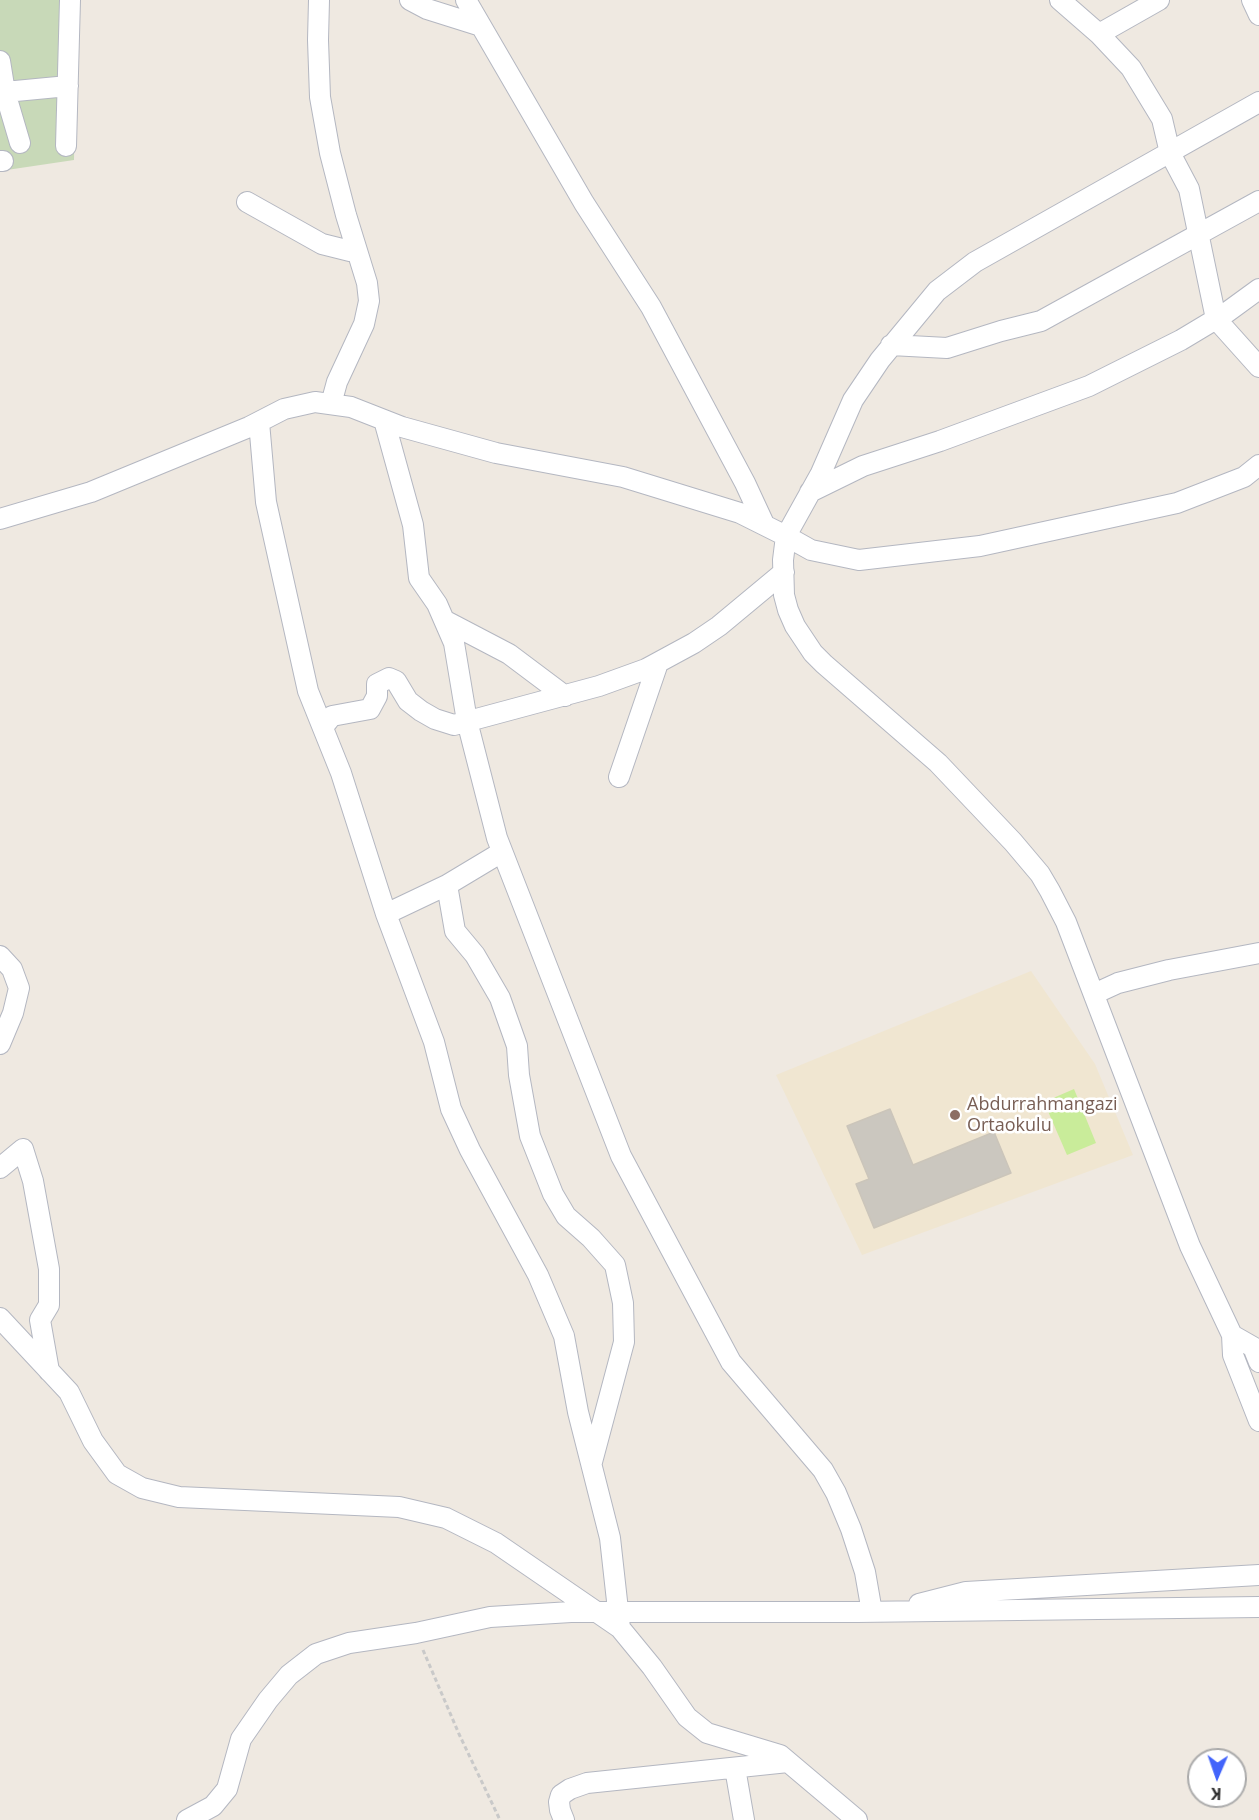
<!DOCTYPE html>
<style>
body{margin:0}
#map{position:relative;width:1259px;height:1820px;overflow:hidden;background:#efe9e1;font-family:"Open Sans",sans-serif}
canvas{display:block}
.north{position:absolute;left:1187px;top:1748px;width:60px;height:60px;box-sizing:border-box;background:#fff;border:2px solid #ababab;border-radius:50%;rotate:182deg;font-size:16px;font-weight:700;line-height:24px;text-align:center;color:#2e2e2e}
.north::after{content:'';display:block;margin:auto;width:21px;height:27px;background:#4264fb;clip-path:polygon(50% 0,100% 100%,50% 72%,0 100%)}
</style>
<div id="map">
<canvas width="1259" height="1820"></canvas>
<div class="north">K</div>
</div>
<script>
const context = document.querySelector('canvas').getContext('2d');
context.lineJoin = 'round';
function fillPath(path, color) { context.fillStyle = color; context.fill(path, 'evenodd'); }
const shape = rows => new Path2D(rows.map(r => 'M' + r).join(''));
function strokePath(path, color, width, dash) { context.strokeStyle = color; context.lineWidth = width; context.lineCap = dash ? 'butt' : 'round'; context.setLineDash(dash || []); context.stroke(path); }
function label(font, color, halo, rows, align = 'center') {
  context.font = font + ' "Open Sans",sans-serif'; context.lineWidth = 5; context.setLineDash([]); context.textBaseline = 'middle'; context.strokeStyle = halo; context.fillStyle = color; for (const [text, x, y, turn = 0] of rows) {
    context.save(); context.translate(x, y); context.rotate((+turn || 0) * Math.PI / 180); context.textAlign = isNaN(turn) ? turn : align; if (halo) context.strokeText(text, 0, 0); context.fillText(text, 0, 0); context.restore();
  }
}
const education = shape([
 [1031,971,1095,1064,1133,1155,862,1255,776,1075]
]);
const cemetery = shape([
 [0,0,76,0,74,160,0,171]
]);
const pitch = shape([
 [1074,1089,1096,1143,1067,1155,1044,1102]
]);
const building = shape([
 [890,1109,913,1165,994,1132,1011,1173,874,1228,856,1184,869,1179,847,1126,890,1109]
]);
const path = shape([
 [423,1650,459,1734,500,1820]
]);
const minor = shape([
 [319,0,318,40,320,97,330,153,346,215,367,283,369,301,364,324,337,382,331,404],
 [410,0,427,9,481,26],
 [466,0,584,203,651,307,745,483,764,524],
 [1060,0,1099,34,1159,0],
 [1252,0,1259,15],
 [1099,34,1131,68,1162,119,1170,153,1189,189,1216,319,1259,367],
 [0,61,5,92,0,92],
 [1259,102,975,262,937,291,880,360,853,400,821,473,786,536,783,560,784,595,788,610,795,626,813,653,824,664,938,763,1013,842,1040,874,1050,891,1066,922,1190,1246,1232,1335,1233,1355,1259,1421],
 [20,143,5,92,68,86],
 [66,146,70,0],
 [0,161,3,161],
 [247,202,322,244,350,251,357,251],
 [891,345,947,348,1001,331,1041,321,1259,201],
 [384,420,413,525,419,578,437,604,454,643,467,721,497,838,621,1156,731,1362,823,1470,836,1493,851,1529,865,1572,872,1612],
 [259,422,266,502,308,691,341,773,386,914,434,1042,451,1109,470,1150,538,1275,564,1336,578,1412,610,1538,620,1628],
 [810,492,863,466,940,441,1089,386,1181,340,1226,313,1259,289],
 [0,519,91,492,249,427,284,409,315,402,351,407,402,427,496,453,623,477,740,513,786,536,811,550,859,560,980,546,1177,503,1244,477,1259,465],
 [444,620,509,654,565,696],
 [323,727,332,716,370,709,377,696,377,684,389,678,396,681,408,701,421,711,435,719,454,725,599,686,646,669,694,643,719,626,784,572],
 [619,777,658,663],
 [447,885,455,931,475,955,500,998,517,1046,519,1075,530,1136,553,1194,566,1216,591,1238,615,1265,623,1303,624,1342,592,1462],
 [386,914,447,885,502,852],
 [0,956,12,969,19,988,13,1013,0,1044],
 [1094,994,1118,983,1169,970,1259,953],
 [0,1168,23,1149,33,1181,49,1269,49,1305,40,1320,49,1371],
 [0,1318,69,1392,93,1441,117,1474,142,1488,179,1497,399,1507,446,1518,496,1543,620,1628,652,1667,687,1717,707,1733,780,1755,857,1820],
 [1232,1335,1253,1347,1259,1362],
 [919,1604,966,1592,1259,1575],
 [735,1768,744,1820],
 [187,1820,213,1806,227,1789,241,1739,268,1700,289,1675,316,1654,349,1643,416,1633,490,1617,571,1612,857,1612,1259,1607],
 [564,1820,560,1810,559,1802,561,1795,570,1789,587,1783,788,1762]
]);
const markers = [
 [955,1115,6,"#8d6e63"]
];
const educationNames = [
 ["Abdurrahmangazi",967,1105],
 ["Ortaokulu",967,1126]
];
fillPath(education, '#f0e6d1');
fillPath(cemetery, '#c8d9b8');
fillPath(pitch, '#c9ec9a');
fillPath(building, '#cbc7bf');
strokePath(building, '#cbc5ba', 1.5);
strokePath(minor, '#b4b7c1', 22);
strokePath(path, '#c9c9c9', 3, [4.5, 3]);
strokePath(minor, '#fff', 20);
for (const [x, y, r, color] of markers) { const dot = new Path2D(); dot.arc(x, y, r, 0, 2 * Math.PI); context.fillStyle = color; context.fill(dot); strokePath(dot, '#fff', 2); }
label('18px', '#785e54', '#fff', educationNames, 'left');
</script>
